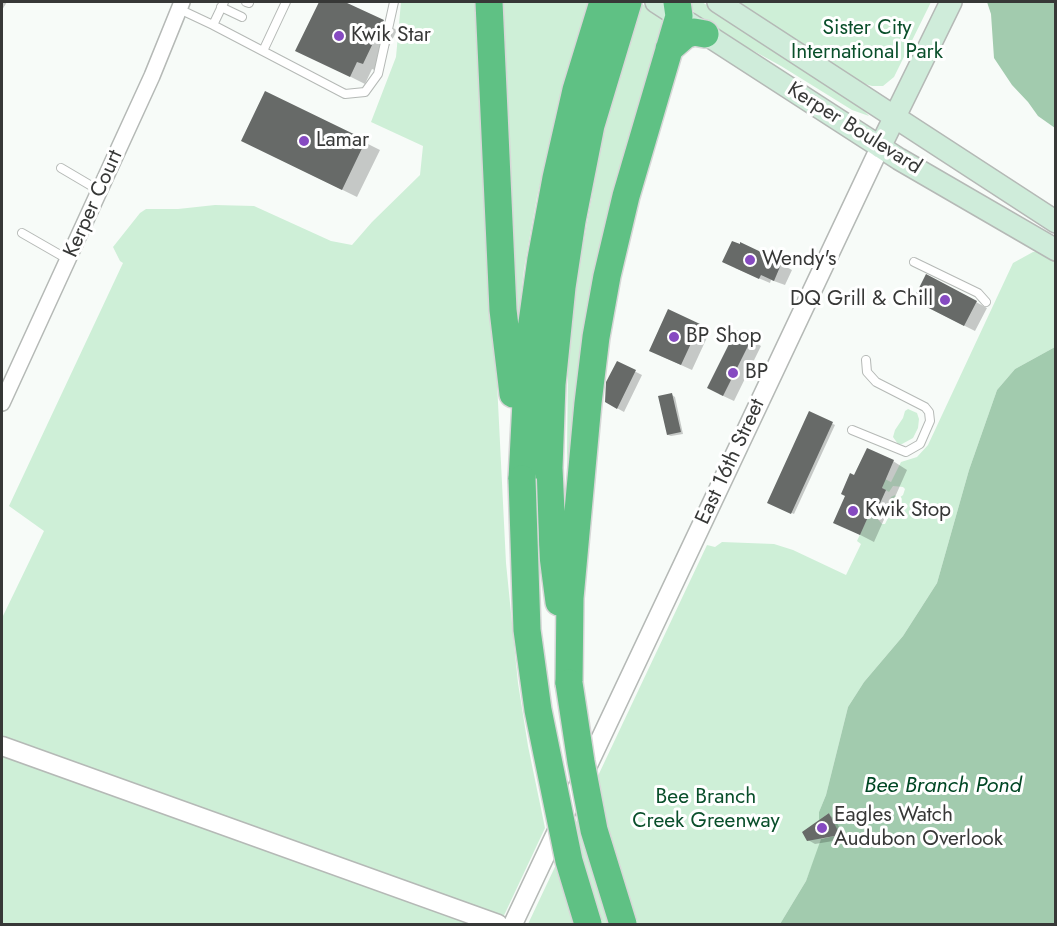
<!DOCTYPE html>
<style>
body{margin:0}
#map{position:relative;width:1057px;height:926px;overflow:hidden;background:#f7fbf8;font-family:Jost,sans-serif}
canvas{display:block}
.frame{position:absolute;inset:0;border:3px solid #373837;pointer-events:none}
</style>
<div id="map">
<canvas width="1057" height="926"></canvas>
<div class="frame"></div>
</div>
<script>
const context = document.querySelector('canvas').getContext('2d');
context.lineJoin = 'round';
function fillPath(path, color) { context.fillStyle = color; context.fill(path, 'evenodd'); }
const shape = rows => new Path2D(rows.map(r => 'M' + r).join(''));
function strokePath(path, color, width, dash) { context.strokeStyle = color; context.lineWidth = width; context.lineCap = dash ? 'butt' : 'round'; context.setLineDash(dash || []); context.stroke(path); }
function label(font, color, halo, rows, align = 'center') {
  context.font = font + ' Jost,sans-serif'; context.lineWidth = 6; context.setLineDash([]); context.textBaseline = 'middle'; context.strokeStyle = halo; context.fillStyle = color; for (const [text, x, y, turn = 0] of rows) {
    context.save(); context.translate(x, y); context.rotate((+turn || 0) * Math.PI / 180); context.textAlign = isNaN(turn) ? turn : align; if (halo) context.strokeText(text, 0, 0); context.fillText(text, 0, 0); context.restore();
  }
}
const green = shape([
 [401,2,478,2,506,563,518,683,528,746,545,828,500,924,2,924,2,618,44,531,9,506,123,263,120,261,113,247,140,213,146,209,178,209,215,205,254,206,331,241,352,245,372,222,420,175,423,146,371,122,396,57],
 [499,2,588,2,570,62,537,197,524,269,516,341],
 [640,2,664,21,569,502,567,452,568,370,572,315,580,261,602,141,616,81],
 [688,2,702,2,856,102,869,116,852,110,781,66,710,27,698,18],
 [733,2,931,2,894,77,883,86,872,86,858,82],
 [1040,251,1055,261,1055,347,1015,369,997,390,969,470,937,583,903,636,864,682,848,707,826,795,819,812,829,813,818,850,806,881,780,924,528,924,707,545,715,547,722,542,774,544,793,550,846,575,861,544,857,541,872,508,880,511,881,513,877,518,882,524,885,524,890,514,885,511,891,497,895,495,898,499,903,495,905,489,903,487,893,486,889,492,882,488,885,479,891,482,901,462,917,457,928,445,1013,263,1033,252],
 [908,409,917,413,919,419,918,428,913,438,902,444,898,444,893,437,895,430,903,418,905,411]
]);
const water = shape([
 [975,2,1055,2,1055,139,991,78,982,15],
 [1055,347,1055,924,780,924,806,881,821,839,839,835,829,813,819,820,819,812,826,795,848,707,864,682,903,636,937,583,969,470,997,390,1015,369]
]);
const pier = shape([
 [973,2,987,2,991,14,994,58,1012,85,1028,102,1038,116,1055,128,1056,142,1046,136,1019,114,988,79,982,66,983,33,977,8,972,4]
]);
const shadow = shape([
 [2,2,7,2,2,10],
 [320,2,341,2,397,30,377,71,372,69,365,84,297,50],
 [266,93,380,150,357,197,257,148],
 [781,264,792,270,785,285,771,280,770,283,735,268],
 [976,302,987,308,975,331,925,306],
 [699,325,710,331,692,370,661,356],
 [751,340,761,346,734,401,719,394],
 [618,363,642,375,624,412,606,402],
 [672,395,675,397,683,434,671,436,668,435],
 [810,413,835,425,794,514,769,502],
 [893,461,907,470,895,497,900,499,892,517,886,515,874,542,835,522,855,477],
 [829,815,835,819,845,839,815,844,808,840]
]);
const building = shape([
 [319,2,345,2,384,20,363,64,357,62,350,77,295,51],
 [265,91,366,140,342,190,241,141],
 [732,241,740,244,740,242,782,262,774,281,761,275,759,279,722,262],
 [926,274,977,301,964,326,913,300],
 [668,309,700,324,681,365,649,351],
 [736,330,752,338,723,396,707,388],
 [617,361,636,370,617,409,605,402,606,382],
 [672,393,681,432,667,435,658,396],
 [809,411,833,422,791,514,767,503],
 [867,448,894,460,882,488,886,490,877,510,872,508,860,535,833,523,845,496,841,494,850,473,854,475],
 [829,813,840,835,807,841,802,832]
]);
const service = shape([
 [246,2,249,3],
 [221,7,242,17],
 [179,9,213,25,345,94,365,92,378,74,394,2],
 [213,25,224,2],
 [263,51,286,2],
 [61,168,100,191],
 [22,233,69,260],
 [914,262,978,293,986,302],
 [852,430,906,452,920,444,930,421,929,412,925,407,876,382,867,372,866,360]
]);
const minor = shape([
 [2,403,152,76,182,2]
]);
const tertiary = shape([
 [2,746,498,924],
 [513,924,880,147]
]);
const secondary = shape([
 [656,2,899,159,1056,250],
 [718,2,1056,222],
 [880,147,951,2]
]);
const motorway = shape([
 [489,2,503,310,513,394],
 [669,49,685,35,694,32,705,34],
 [522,479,529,344,541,259,556,178,576,90,603,2],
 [559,602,553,556,549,468,552,384,562,287,572,221,591,125,628,2],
 [569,683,570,598,588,403,596,337,607,276,626,196,679,16,677,2]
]);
const motorwayBridge = shape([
 [522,479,527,630,538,710,569,861,588,924],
 [569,683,581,762,594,830,623,924]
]);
const markers = [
 [339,36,6,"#864ac1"],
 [304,141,6,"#864ac1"],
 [750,260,6,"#864ac1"],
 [945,300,6,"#864ac1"],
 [674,337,6,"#864ac1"],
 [733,373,6,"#864ac1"],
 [853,511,6,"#864ac1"],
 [822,828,6,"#864ac1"]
];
const parkNames = [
 ["Sister City",867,29],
 ["International Park",867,53],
 ["Bee Branch",706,798],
 ["Creek Greenway",706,822]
];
const poiNames = [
 ["Kwik Star",351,36],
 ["Lamar",316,141],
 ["Wendy's",762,260],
 ["DQ Grill & Chill",933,300,"right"],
 ["BP Shop",686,337],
 ["BP",745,373],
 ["Kwik Stop",865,511],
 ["Eagles Watch",834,816],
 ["Audubon Overlook",834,840]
];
const streetNames = [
 ["Kerper Boulevard",854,129,32],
 ["Kerper Court",94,204,-66],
 ["East 16th Street",731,462,-65]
];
const waterNames = [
 ["Bee Branch Pond",943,787]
];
fillPath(green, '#ceefd7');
fillPath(water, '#a2cbae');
fillPath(pier, '#f7fbf8');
fillPath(shadow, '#0003');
fillPath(building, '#676a68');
strokePath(service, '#b5b9b6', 10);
strokePath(minor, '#b5b9b6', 18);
strokePath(tertiary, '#b5b9b6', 21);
strokePath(secondary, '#b5b9b6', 24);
strokePath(motorway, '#d7d7d7', 30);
strokePath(service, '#fff', 8);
strokePath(minor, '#fff', 15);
strokePath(tertiary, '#fff', 18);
strokePath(secondary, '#cfecda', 21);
strokePath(motorway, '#5fc184', 27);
strokePath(motorwayBridge, '#d7d7d7', 30, []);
strokePath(motorwayBridge, '#5fc184', 27);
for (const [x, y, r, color] of markers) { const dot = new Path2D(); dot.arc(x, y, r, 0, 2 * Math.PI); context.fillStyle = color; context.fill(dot); strokePath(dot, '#fff', 2); }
label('21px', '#0a4f2b', '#fff', parkNames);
label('21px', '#373837', '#fff', poiNames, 'left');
label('21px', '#373837', '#fff', streetNames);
label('italic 22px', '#004724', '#fff', waterNames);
</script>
